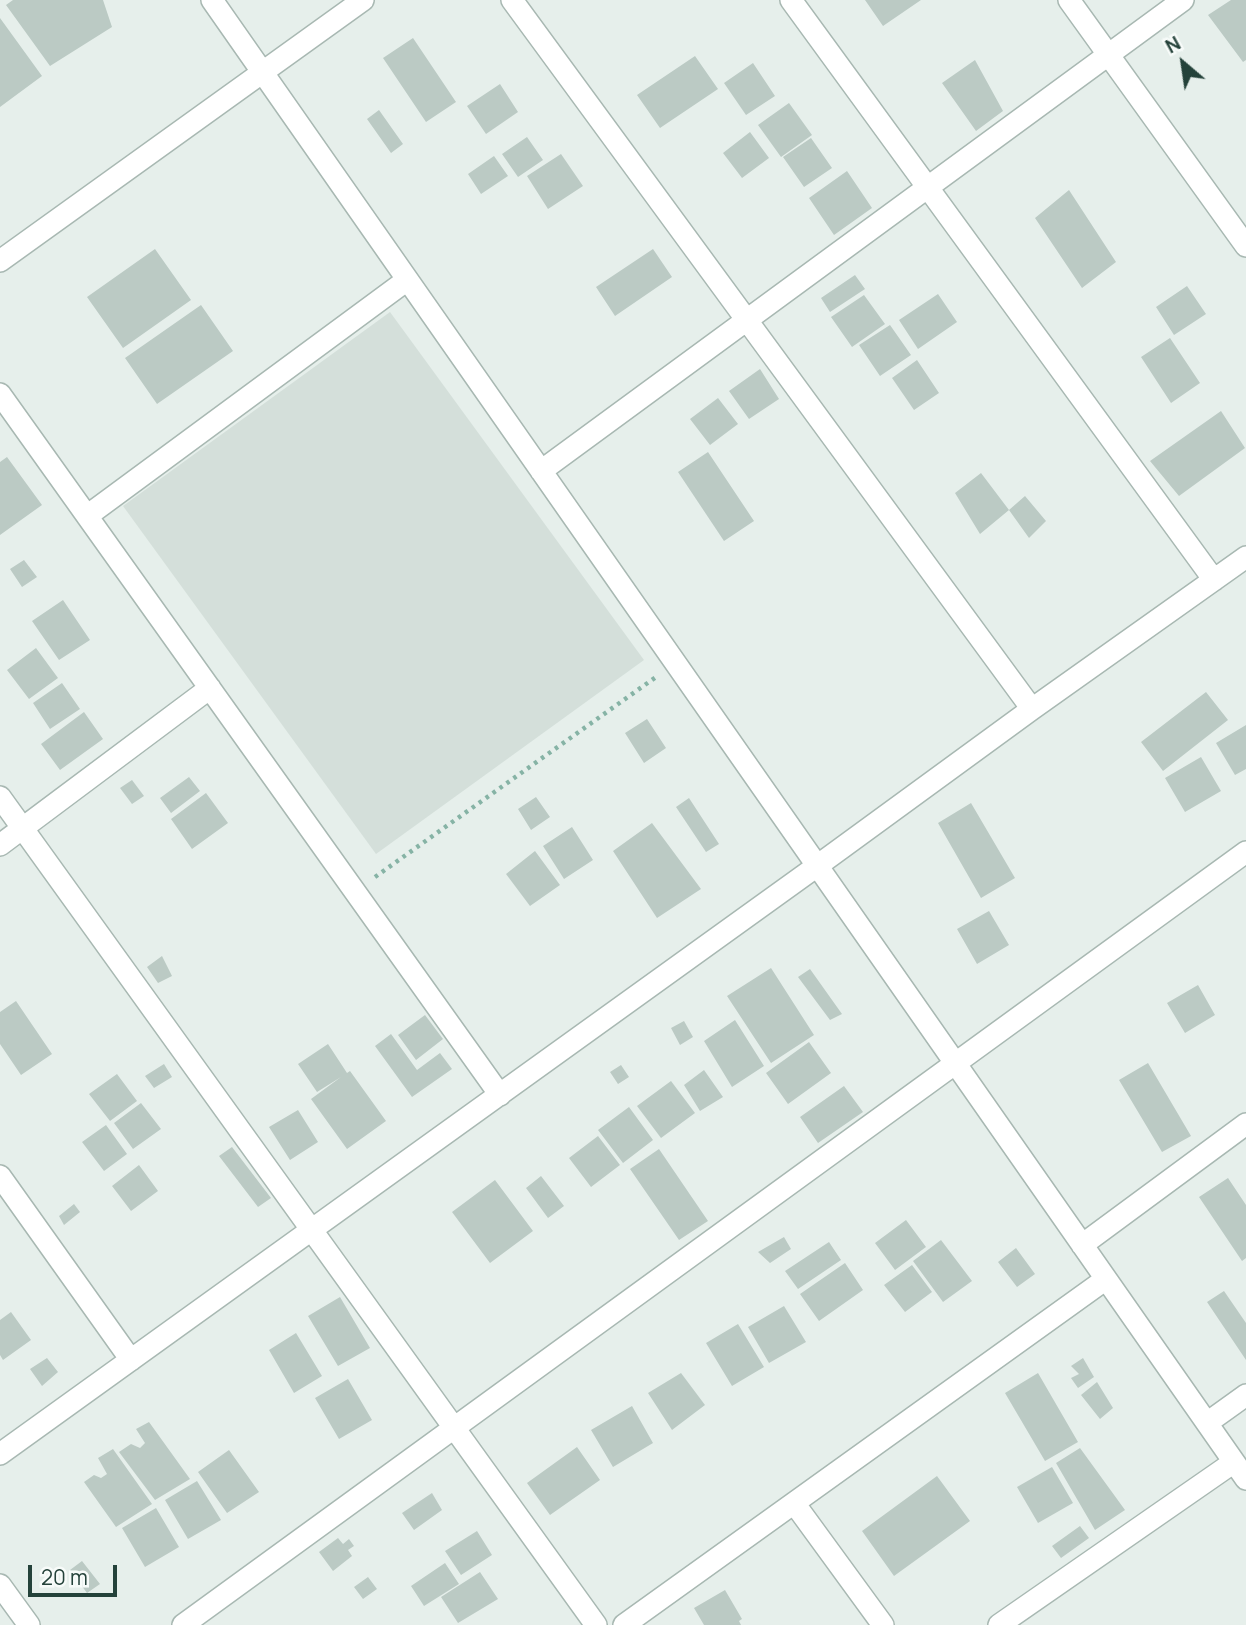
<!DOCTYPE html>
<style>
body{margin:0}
#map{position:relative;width:1246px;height:1625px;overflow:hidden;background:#e6efeb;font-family:Manrope,sans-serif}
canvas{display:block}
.north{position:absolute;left:1148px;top:28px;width:70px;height:70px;-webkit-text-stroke:5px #f7fbf9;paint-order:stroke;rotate:331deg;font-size:19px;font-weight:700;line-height:28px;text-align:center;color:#24423a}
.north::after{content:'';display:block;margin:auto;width:24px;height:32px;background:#24423a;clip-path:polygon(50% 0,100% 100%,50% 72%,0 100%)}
.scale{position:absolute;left:28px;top:1565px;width:89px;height:32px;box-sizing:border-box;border:4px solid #24423a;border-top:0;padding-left:9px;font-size:21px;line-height:24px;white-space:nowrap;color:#24423a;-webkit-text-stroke:5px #f7fbf9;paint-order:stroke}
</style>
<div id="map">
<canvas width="1246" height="1625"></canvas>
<div class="north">N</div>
<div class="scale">20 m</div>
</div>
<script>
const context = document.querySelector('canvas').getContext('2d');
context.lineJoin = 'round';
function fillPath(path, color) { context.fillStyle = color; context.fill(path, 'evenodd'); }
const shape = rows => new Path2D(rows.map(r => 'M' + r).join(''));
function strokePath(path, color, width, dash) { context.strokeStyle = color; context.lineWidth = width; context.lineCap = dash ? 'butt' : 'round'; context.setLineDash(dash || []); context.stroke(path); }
const built = shape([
 [390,312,644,660,376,854,123,506]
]);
const building = shape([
 [13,0,103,0,112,27,50,66,6,5],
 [865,0,921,0,883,26],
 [1231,0,1246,0,1246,60,1243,62,1208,15],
 [0,18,42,76,0,107],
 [413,38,456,102,426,122,383,58],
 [695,56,718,89,660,128,637,95],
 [975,60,1003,111,976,131,942,83],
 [753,63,775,96,746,115,724,83],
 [500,84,518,112,486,134,467,106],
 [789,103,812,135,781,157,758,125],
 [379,110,403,144,391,153,367,119],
 [750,132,769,158,742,178,723,153],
 [527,137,543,160,518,177,502,154],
 [811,138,832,168,804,187,783,157],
 [561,154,583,186,548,209,527,176],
 [494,156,508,176,481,194,468,174],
 [847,171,872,208,834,235,809,198],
 [1069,190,1116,262,1082,288,1035,218],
 [155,249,191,300,123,348,87,297],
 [653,249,672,277,615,316,596,287],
 [855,275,865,289,830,312,821,298],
 [1187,286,1206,314,1174,335,1156,307],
 [938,294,957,322,918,349,899,320],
 [864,295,885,324,852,347,831,317],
 [201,305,233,351,157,404,125,358],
 [890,325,911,355,880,376,859,345],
 [1170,338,1200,383,1171,403,1141,357],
 [917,360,939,393,914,410,892,378],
 [760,369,779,399,749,419,729,391],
 [718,398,738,424,710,445,690,419],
 [1221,411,1245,448,1179,496,1150,461],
 [708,452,754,521,724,541,678,472],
 [7,457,42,505,0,535,0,462],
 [981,473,1009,510,980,534,955,493],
 [1025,496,1046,521,1029,538,1009,510],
 [24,560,37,577,22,587,10,569],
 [63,600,90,640,59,660,32,621],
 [36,648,58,678,29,699,7,670],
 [62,683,80,709,50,729,33,703],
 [1206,692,1228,720,1163,771,1141,742],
 [84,712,103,739,60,770,41,744],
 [647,719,666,748,644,763,625,733],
 [1246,725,1246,769,1235,775,1216,743],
 [1201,757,1221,791,1185,812,1165,778],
 [189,777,200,791,171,813,160,798],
 [132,780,144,796,132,804,120,788],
 [206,793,228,823,192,849,171,819],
 [536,797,550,817,531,830,518,809],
 [689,798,719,844,706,852,676,807],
 [971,803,1015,878,981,898,938,823],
 [652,823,701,889,657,918,613,851],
 [572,827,593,860,564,879,543,846],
 [535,851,560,885,530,906,506,874],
 [989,911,1009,945,977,964,957,929],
 [162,956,172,976,158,983,147,967],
 [771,968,814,1035,771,1063,727,996],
 [810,969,842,1014,830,1020,798,977],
 [1198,985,1215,1015,1185,1033,1167,1003],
 [16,1001,52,1054,21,1075,0,1044,0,1012],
 [425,1015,443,1039,416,1060,398,1035],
 [735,1020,764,1066,732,1087,704,1041],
 [684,1021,693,1037,680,1045,671,1028],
 [391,1034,417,1070,440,1053,452,1069,412,1097,375,1046],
 [809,1042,831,1073,788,1104,766,1073],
 [328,1044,347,1073,350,1071,386,1121,347,1149,311,1099,341,1077,317,1092,298,1064],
 [1148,1063,1191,1136,1162,1152,1119,1080],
 [164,1064,172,1077,154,1088,145,1076],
 [621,1065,629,1077,618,1084,610,1072],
 [704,1070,723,1097,700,1111,684,1085],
 [117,1074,137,1101,110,1121,89,1094],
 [671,1081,695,1113,661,1138,637,1106],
 [844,1086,863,1112,818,1143,800,1117],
 [141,1103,161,1129,133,1149,114,1123],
 [629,1107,653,1140,623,1163,598,1130],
 [298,1110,318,1142,290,1160,269,1127],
 [106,1125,127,1154,104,1171,82,1142],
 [598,1136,620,1165,591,1187,569,1158],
 [232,1147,271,1198,258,1207,219,1156],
 [659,1149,708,1221,679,1240,630,1169],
 [139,1165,158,1191,131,1211,112,1186],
 [541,1176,564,1206,548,1218,526,1188],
 [1228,1178,1246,1205,1246,1258,1242,1261,1199,1197],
 [495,1180,533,1231,490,1263,452,1212],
 [74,1204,80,1212,64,1225,59,1216],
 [906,1220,926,1247,895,1270,875,1243],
 [784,1237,791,1249,770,1263,758,1252],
 [941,1240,972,1281,943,1302,913,1261],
 [829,1242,841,1260,798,1289,785,1271],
 [1016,1248,1035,1274,1017,1287,998,1262],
 [845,1263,863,1290,819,1321,800,1294],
 [912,1265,932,1292,905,1312,884,1285],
 [1224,1291,1246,1323,1246,1360,1207,1302],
 [340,1297,370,1348,338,1366,308,1316],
 [784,1306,806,1342,769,1363,748,1327],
 [11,1312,31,1340,3,1360,0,1355,0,1320],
 [738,1324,764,1367,732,1386,706,1343],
 [296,1333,322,1376,294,1393,269,1350],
 [47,1358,58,1372,42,1386,30,1369],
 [1083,1358,1094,1377,1078,1388,1071,1378,1079,1374,1071,1366],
 [681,1373,705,1405,672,1430,648,1393],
 [1038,1373,1078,1442,1045,1461,1005,1393],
 [348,1379,372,1420,339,1439,315,1398],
 [1097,1382,1113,1408,1100,1419,1081,1395],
 [632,1406,653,1443,613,1467,591,1430],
 [149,1422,190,1479,155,1500,119,1452,131,1444,140,1448,145,1443,136,1429],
 [577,1447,600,1480,550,1515,527,1483],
 [1080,1448,1125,1510,1095,1530,1056,1463],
 [113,1449,152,1504,116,1527,84,1482,94,1475,101,1478,107,1474,98,1458],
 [229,1450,259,1492,227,1513,198,1472],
 [1052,1467,1073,1503,1038,1523,1017,1487],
 [937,1476,970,1521,894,1576,862,1531],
 [197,1481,221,1520,188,1539,165,1500],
 [432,1493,442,1510,414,1530,402,1513],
 [156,1508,179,1547,145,1567,122,1528],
 [1080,1526,1089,1538,1061,1558,1052,1546],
 [477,1531,492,1555,461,1575,445,1551],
 [338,1538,343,1544,349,1539,354,1546,348,1550,352,1556,333,1571,319,1552],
 [82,1561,100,1584,87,1593,70,1570],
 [445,1563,459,1584,424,1606,411,1586],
 [480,1572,498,1599,458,1623,441,1597],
 [368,1577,377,1589,363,1599,354,1587],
 [725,1590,742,1619,739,1621,741,1625,704,1625,694,1608]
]);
const path = shape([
 [375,877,656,677]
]);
const minor = shape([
 [212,0,1246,1479],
 [512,0,1032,709],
 [791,0,1214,580],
 [1069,0,1246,246],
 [0,261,363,0],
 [0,394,500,1095],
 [541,471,1183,0],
 [87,516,407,280],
 [0,797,596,1625],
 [0,845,210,688],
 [0,1176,131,1360],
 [1082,1245,1246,1124],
 [1207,1423,1246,1395],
 [0,1454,817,866,1032,709,1246,557],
 [794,1503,883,1625],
 [0,1585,29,1625],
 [183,1625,1246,852],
 [624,1625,1106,1279],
 [999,1625,1234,1462]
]);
fillPath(built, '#d4dfda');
fillPath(building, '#bbcac4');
strokePath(minor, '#a8b8b2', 24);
strokePath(path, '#86b3a5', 4.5, [3.5, 5]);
strokePath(minor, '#fff', 21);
</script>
